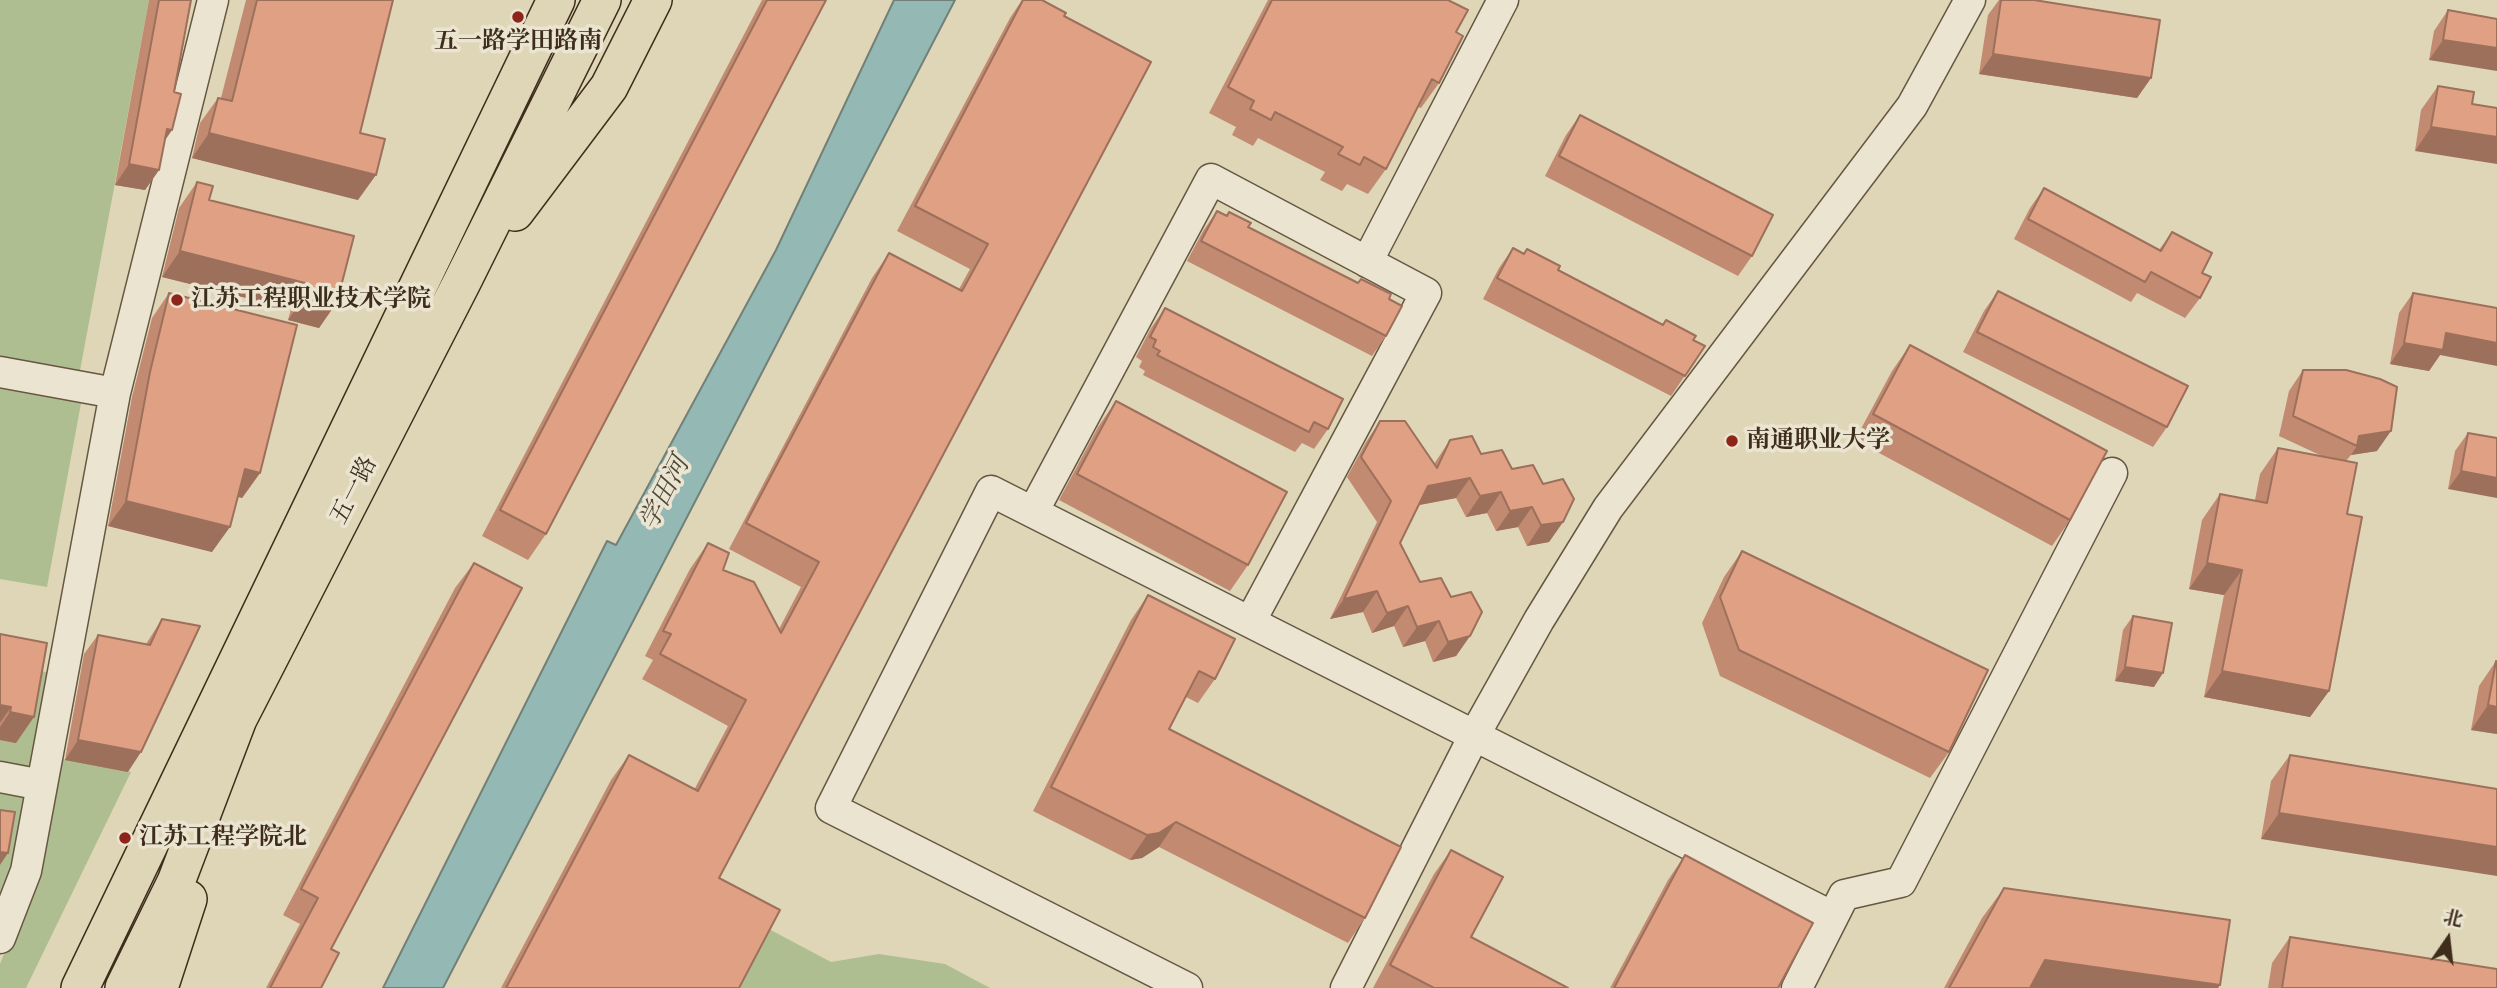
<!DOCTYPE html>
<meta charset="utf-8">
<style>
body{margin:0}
#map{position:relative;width:2497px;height:988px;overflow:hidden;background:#dfd6b8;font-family:Cardo,"Noto Serif SC",serif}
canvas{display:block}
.north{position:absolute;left:2413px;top:904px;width:70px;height:70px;-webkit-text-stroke:5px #eae4d1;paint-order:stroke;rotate:14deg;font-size:19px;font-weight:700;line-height:28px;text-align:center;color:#3e2d1b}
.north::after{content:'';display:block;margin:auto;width:24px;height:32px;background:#3e2d1b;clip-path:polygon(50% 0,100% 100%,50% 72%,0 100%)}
</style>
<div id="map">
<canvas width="2497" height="988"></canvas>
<div class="north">北</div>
</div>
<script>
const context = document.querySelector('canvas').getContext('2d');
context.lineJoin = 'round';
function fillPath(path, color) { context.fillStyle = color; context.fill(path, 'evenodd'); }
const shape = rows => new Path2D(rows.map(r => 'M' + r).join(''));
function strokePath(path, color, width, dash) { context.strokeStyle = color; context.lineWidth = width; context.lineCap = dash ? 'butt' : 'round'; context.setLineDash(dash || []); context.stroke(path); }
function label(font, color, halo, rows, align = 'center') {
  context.font = font + ' Cardo,"Noto Serif SC",serif'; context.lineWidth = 7; context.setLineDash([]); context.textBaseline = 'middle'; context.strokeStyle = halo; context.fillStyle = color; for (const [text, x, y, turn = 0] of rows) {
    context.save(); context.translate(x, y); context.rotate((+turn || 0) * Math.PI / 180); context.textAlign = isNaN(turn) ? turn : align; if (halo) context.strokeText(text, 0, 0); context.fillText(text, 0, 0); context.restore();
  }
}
const green = shape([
 [0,0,149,0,79,376,0,362],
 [0,382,82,398,47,587,0,579],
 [29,669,52,673,34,773,0,767,0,740,15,742],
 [57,758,131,772,26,988,0,988,0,964,35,874],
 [0,787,30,793,17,865,0,907],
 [767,928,831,962,879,954,945,964,990,988,735,988]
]);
const water = shape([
 [894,0,955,0,443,988,383,988,607,541,616,545,776,250,894,0]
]);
const minor = shape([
 [1367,262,1503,0],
 [0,372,115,393],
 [1033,512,1211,179,1426,293,1250,622],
 [0,777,42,785],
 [0,938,26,871,115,393,213,0],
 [1187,988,831,808,991,491,1833,917],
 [1346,988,1474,736,1539,620,1608,508,1912,106,1970,0],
 [1797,988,1844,895,1901,882,2112,473]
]);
const major = shape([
 [515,212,609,87,653,0],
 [80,988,556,0],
 [124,988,176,882,238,719,462,282,602,0],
 [159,988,188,899]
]);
const wall = shape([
 [149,0,191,0,174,92,172,130,165,140,159,170,145,190,115,185],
 [246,0,393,0,360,133,358,200,192,158,200,123,218,98,221,98],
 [762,0,826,0,546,534,528,560,482,536],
 [1022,0,1042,0,1064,16,1151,62,719,878,739,988,501,988,611,780,629,755,694,790,728,726,642,679,653,660,645,656,690,569,708,543,723,570,779,629,801,587,729,549,872,278,889,253,959,289,970,269,897,231,1010,18],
 [1268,0,1448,0,1456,32,1439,83,1421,108,1418,107,1386,169,1368,194,1347,184,1342,191,1320,180,1325,172,1258,138,1253,146,1232,135,1236,127,1209,113],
 [1999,0,2034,0,2151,78,2137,98,1979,74,1988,15],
 [2448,10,2497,19,2429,60,2434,31],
 [2438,86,2472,104,2415,151,2421,110],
 [1580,115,1752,256,1738,276,1545,176,1566,135],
 [197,182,209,200,337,302,319,328,288,320,291,309,162,277,179,208],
 [2044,188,2159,250,2172,232,2202,273,2200,298,2185,318,2137,293,2131,302,2014,239,2030,208],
 [1217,211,1226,216,1229,212,1248,227,1389,299,1386,336,1372,356,1187,261,1203,231],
 [1513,248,1662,325,1666,320,1693,340,1705,346,1671,396,1483,299,1499,268],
 [1998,291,2167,427,2153,447,1963,352,1984,311],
 [169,293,260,473,242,498,238,496,212,552,108,526,132,397,152,318],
 [2413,293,2440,355,2429,371,2390,364,2399,313],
 [1165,308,1328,429,1314,449,1302,443,1295,452,1143,375,1145,371,1139,367,1142,361,1136,357,1151,328],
 [1910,345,2070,520,2052,546,1855,440,1892,371],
 [2303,370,2377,451,2351,455,2346,461,2347,514,2329,691,2310,717,2204,697,2224,595,2189,589,2202,520,2220,494,2255,500,2260,474,2278,448,2324,457,2279,436,2289,391],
 [1116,401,1248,565,1230,591,1059,500,1098,427],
 [1380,421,1434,464,1450,440,1512,469,1563,522,1549,542,1527,546,1518,527,1496,531,1487,513,1466,517,1456,498,1419,505,1400,543,1420,582,1470,636,1456,656,1433,662,1425,641,1403,647,1394,626,1372,633,1363,612,1330,619,1377,522,1347,477,1366,442],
 [2468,433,2497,438,2448,489,2455,451],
 [1742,551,1949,752,1930,778,1720,676,1702,623,1724,577],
 [474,563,331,949,321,988,266,988,300,924,283,915,455,588],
 [1148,595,1215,679,1198,703,1186,697,1169,729,1365,918,1348,943,1159,847,1142,858,1130,860,1033,811,1131,620],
 [2133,616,2154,687,2115,681,2123,630],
 [162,619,128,772,65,760,84,654,98,635,146,644],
 [0,634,16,743,0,740],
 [2496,661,2497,662,2497,734,2471,730,2479,686],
 [2290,755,2497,789,2261,839,2271,781],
 [1451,850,1471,937,1568,988,1373,988,1434,874],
 [1685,855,1778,988,1610,988,1668,880],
 [2004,888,2220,985,2218,988,1944,988,1982,918],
 [2290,937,2497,988,2268,988,2272,963]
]);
const shadedWall = shape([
 [2443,40,2497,48,2497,71,2429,60],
 [1993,54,2151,78,2137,98,1979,74],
 [2431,127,2497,137,2497,164,2415,151],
 [167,129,172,130,158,150],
 [209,133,376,175,358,200,192,158],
 [129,164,159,170,145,190,115,185],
 [180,251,309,284,291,309,162,277],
 [306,294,337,302,319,328,288,320],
 [2446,333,2497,343,2497,366,2440,355,2429,371,2390,364,2404,343],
 [2391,431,2377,451,2351,455,2357,446,2359,436],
 [245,469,260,473,242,498,227,494],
 [2461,471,2497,478,2497,498,2448,489],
 [1470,478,1456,498,1414,506,1428,486],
 [1501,492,1487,513,1466,517,1480,496],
 [126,501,230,527,212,552,108,526],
 [1532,507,1518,527,1496,531,1510,511],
 [1563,522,1549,542,1527,546,1541,525],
 [2207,563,2242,570,2224,595,2189,589],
 [1377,591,1363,612,1330,619,1344,599],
 [1408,606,1394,626,1372,633,1387,613],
 [1439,621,1425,641,1403,647,1417,627],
 [1470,636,1456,656,1433,662,1448,642],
 [2125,667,2163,673,2154,687,2115,681],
 [2222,671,2329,691,2310,717,2204,697],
 [0,705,11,707,0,723],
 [2488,705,2497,707,2497,734,2471,730],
 [10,712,34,717,16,743,0,740,0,727],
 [78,740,141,752,128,772,65,760],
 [2279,813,2497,847,2497,876,2261,839],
 [1176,822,1159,847,1142,858,1130,860,1147,835],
 [0,852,8,853,0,865],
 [2045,960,2220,985,2218,988,2026,988]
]);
const building = shape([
 [159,0,191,0,174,92,181,94,172,130,167,129,159,170,129,164,159,0],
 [257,0,393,0,360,133,385,139,376,175,209,133,218,98,232,101,257,0],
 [767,0,826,0,546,534,500,510,767,0],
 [1023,0,1042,0,1066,13,1064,16,1151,62,719,878,780,910,739,988,506,988,629,755,698,791,746,700,660,654,671,634,663,631,708,543,729,553,723,570,754,582,781,633,819,562,746,523,889,253,962,291,988,244,915,206,1023,0],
 [1272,0,1448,0,1468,10,1456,32,1463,36,1439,83,1432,79,1386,169,1364,157,1360,165,1338,154,1343,147,1275,112,1271,120,1250,109,1254,101,1228,87,1272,0],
 [2001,0,2034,0,2160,20,2151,78,1993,54,2001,0],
 [2448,10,2497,19,2497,48,2443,40,2448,10],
 [2438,86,2474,92,2472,104,2497,108,2497,137,2431,127,2438,86],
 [1580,115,1773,215,1752,256,1559,156,1580,115],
 [197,182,213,186,209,200,354,236,337,302,306,294,309,284,180,251,197,182],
 [2044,188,2161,251,2172,232,2212,253,2202,273,2211,277,2200,298,2151,272,2145,282,2028,219,2044,188],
 [1217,211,1227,216,1229,212,1251,223,1248,227,1358,283,1361,279,1391,294,1389,299,1402,306,1386,336,1201,241,1217,211],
 [1513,248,1524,254,1527,249,1560,266,1558,270,1663,325,1666,320,1696,336,1693,340,1705,346,1685,376,1497,278,1513,248],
 [1998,291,2188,386,2167,427,1977,332,1998,291],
 [169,293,297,325,260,473,245,469,230,527,126,501,150,372,169,293],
 [2413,293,2497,308,2497,343,2446,333,2443,350,2404,343,2413,293],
 [1165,308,1343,399,1328,429,1314,422,1309,432,1157,355,1160,351,1153,347,1156,340,1150,337,1165,308],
 [1910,345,2107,451,2070,520,1873,414,1910,345],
 [2303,370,2346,370,2380,379,2397,387,2391,431,2359,436,2357,446,2293,416,2303,370],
 [1116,401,1287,492,1248,565,1077,474,1116,401],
 [1380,421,1405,421,1437,468,1450,440,1472,436,1481,454,1502,450,1512,469,1533,465,1543,484,1563,479,1574,499,1563,522,1541,525,1532,507,1510,511,1501,492,1480,496,1470,478,1428,486,1400,543,1420,582,1441,578,1451,597,1471,592,1482,612,1470,636,1448,642,1439,621,1417,627,1408,606,1387,613,1377,591,1344,599,1391,501,1361,457,1380,421],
 [2468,433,2497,438,2497,478,2461,471,2468,433],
 [2278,448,2357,463,2347,514,2362,517,2329,691,2222,671,2242,570,2207,563,2220,494,2267,503,2278,448],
 [1742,551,1988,670,1949,752,1739,650,1720,597,1742,551],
 [474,563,522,588,331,949,339,953,321,988,270,988,318,898,301,889,474,563],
 [1148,595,1235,639,1215,679,1199,671,1169,729,1401,847,1365,918,1176,822,1159,833,1147,835,1051,787,1148,595],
 [2133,616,2172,623,2163,673,2125,667,2133,616],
 [162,619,200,626,141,752,78,740,98,635,150,645,162,619],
 [0,634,47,643,34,717,10,712,11,707,0,705,0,634],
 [2496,661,2497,662,2497,707,2488,705,2496,661],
 [2290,755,2497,789,2497,847,2279,813,2290,755],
 [0,810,15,812,8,853,0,852,0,810],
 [1451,850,1503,877,1471,937,1568,988,1434,988,1390,965,1451,850],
 [1685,855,1813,923,1778,988,1614,988,1685,855],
 [2004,888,2230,920,2220,985,2045,960,2030,988,1949,988,2004,888],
 [2290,937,2497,969,2497,988,2282,988,2290,937]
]);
const markers = [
 [518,17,7,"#8f2418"],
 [177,300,7,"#8f2418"],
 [1732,441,7,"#8f2418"],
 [125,838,7,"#8f2418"]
];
const poiNames = [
 ["五一路学田路南",518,42,"center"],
 ["江苏工程职业技术学院",191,300],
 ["南通职业大学",1746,441],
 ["江苏工程学院北",139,838]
];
const streetNames = [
 ["五一路",355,491,-63]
];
const waterNames = [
 ["学田河",666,494,-63]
];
fillPath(green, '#afbe91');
fillPath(water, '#94b8b4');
strokePath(water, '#728077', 2);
strokePath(minor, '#665742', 33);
strokePath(major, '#3e2d1b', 40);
strokePath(minor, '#eae4d1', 30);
strokePath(major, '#dfd6b8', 37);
fillPath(wall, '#c18a71');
fillPath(shadedWall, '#9d705c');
fillPath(building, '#e0a083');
strokePath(building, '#9d705c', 2);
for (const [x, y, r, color] of markers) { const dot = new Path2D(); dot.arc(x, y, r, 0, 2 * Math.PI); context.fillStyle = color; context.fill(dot); strokePath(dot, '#eae4d1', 2.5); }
label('bold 24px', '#3e2d1b', '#eae4d1', poiNames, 'left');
label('24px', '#3e2d1b', '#eae4d1', streetNames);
label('italic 26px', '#4f493a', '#eae4d1', waterNames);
</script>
